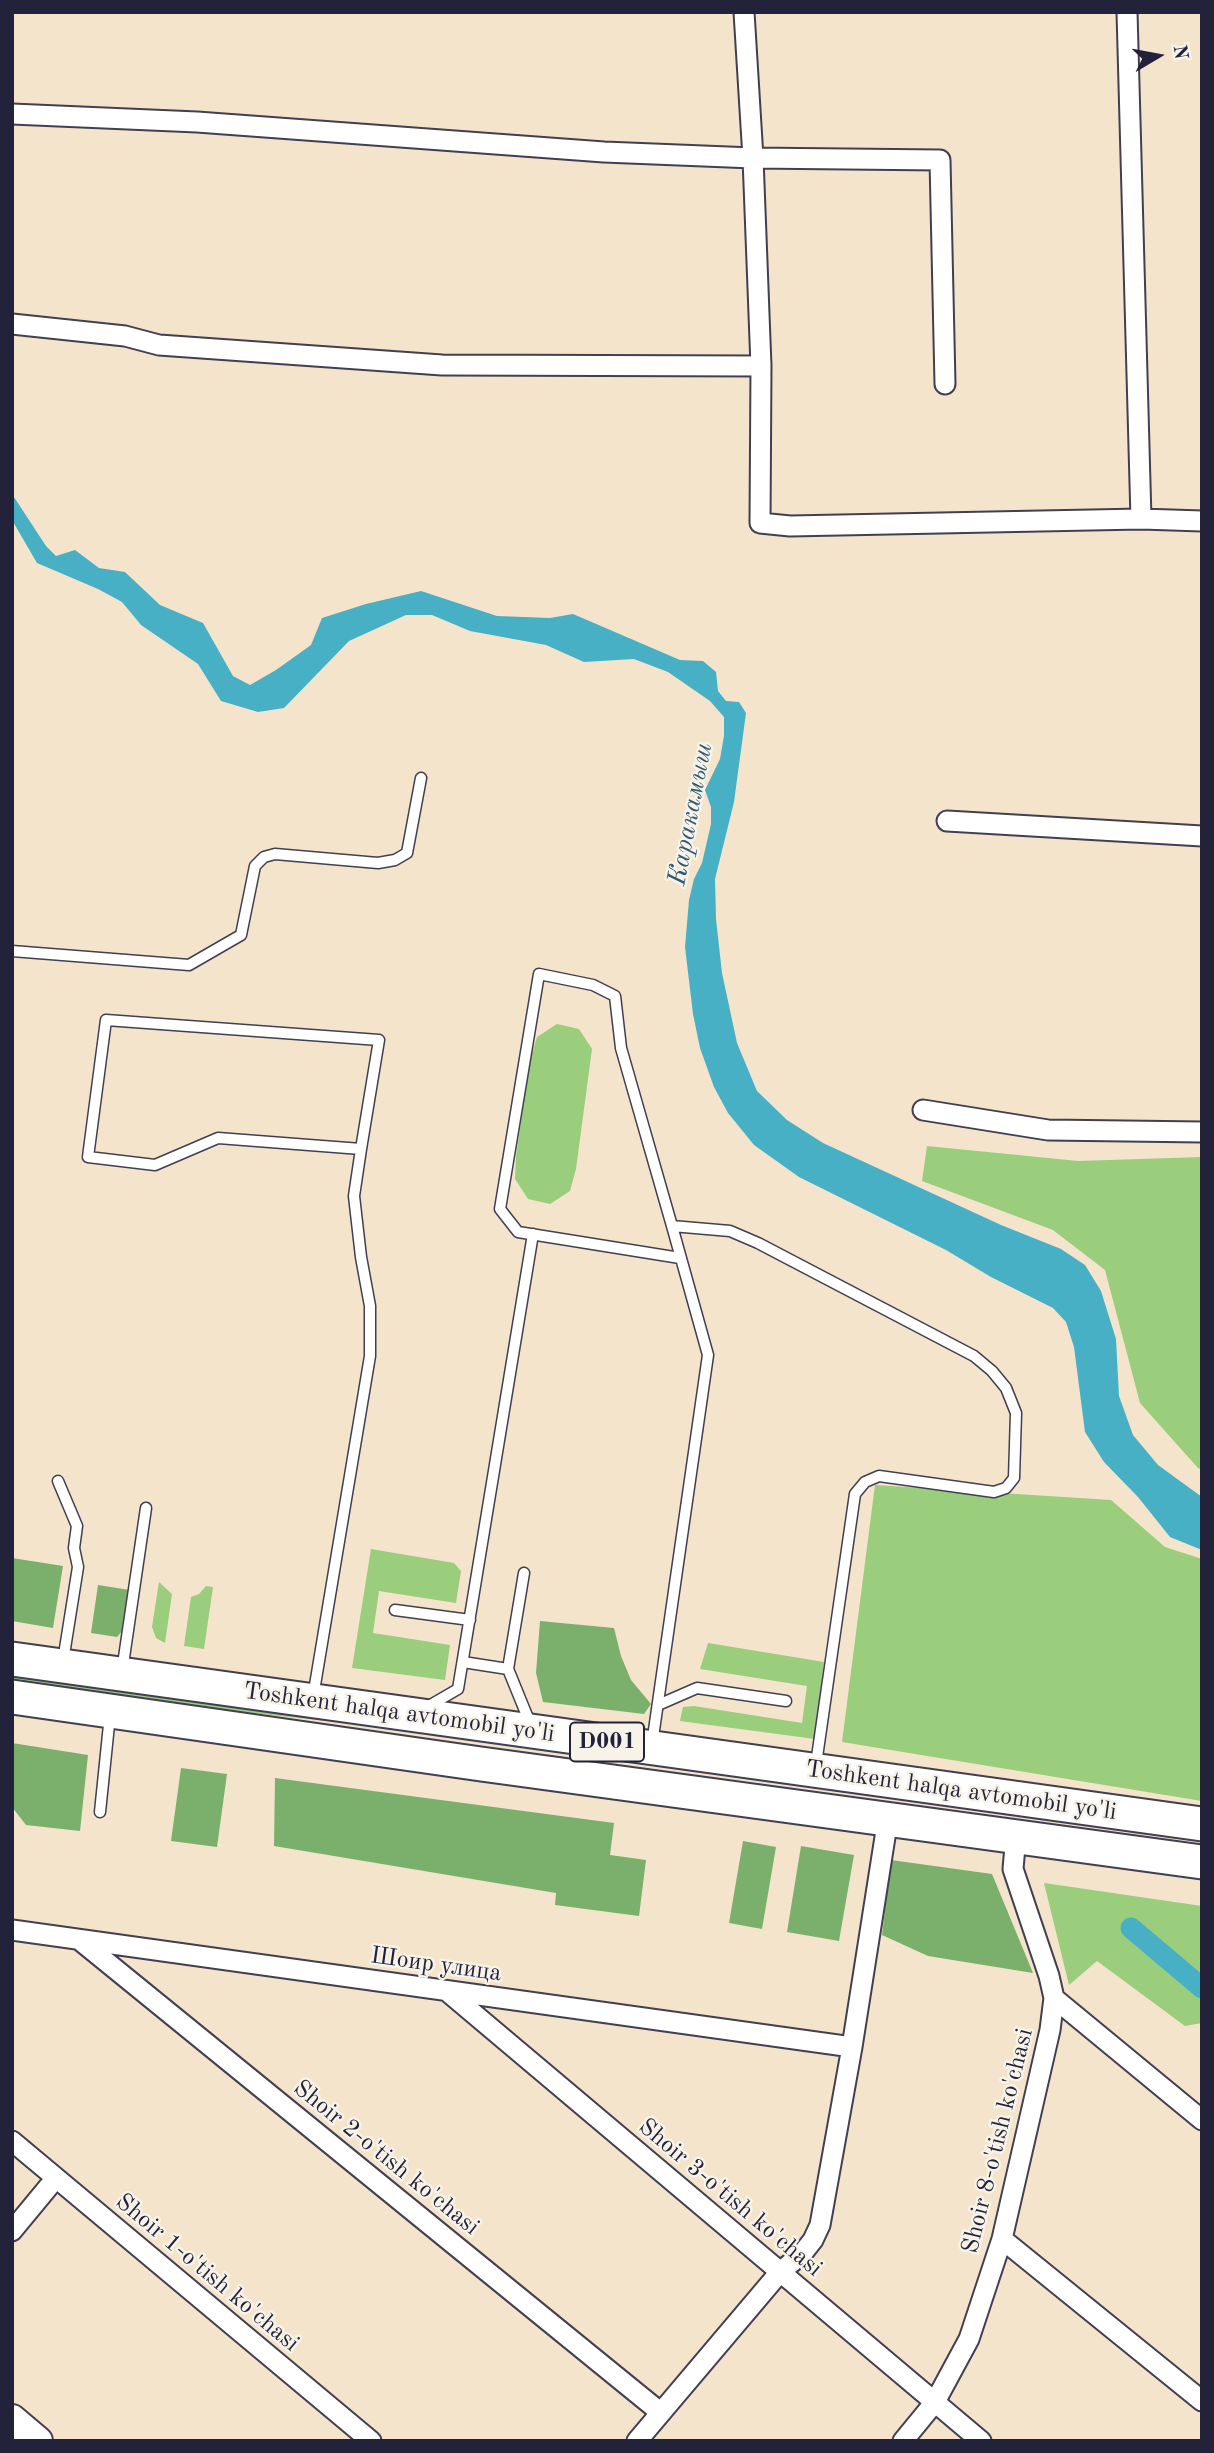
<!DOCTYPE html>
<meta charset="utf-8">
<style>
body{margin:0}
#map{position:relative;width:1214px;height:2453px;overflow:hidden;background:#f3e4cb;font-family:"Old Standard TT",serif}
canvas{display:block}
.frame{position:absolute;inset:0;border:14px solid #22223b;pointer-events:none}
.north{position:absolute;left:1123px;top:21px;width:70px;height:70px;-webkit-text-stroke:5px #f7f3e8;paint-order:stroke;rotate:80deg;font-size:19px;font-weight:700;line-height:28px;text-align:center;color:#22223b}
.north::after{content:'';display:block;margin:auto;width:24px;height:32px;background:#22223b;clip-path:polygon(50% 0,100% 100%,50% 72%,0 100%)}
</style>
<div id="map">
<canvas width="1214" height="2453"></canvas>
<div class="frame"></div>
<div class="north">N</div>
</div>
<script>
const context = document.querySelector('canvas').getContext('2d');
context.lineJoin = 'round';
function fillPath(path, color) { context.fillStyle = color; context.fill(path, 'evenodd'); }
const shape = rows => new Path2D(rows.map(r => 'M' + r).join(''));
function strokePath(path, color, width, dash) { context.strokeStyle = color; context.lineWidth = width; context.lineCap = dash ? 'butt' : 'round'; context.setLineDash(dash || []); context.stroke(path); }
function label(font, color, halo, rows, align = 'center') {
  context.font = font + ' "Old Standard TT",serif'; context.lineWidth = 5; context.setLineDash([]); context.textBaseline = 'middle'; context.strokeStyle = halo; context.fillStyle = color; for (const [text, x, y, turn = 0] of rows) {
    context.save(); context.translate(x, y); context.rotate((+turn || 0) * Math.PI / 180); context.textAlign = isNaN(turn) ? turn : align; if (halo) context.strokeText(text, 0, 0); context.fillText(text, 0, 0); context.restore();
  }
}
const green = shape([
 [557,1024,579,1029,592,1049,576,1169,570,1191,550,1204,528,1199,515,1179,516,1156,530,1060,537,1037],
 [927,1146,1078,1161,1202,1157,1202,1470,1198,1468,1140,1403,1105,1270,1053,1230,922,1181],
 [875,1485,1111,1500,1165,1547,1202,1559,1202,1801,842,1742],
 [371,1549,454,1563,461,1571,456,1603,379,1591,373,1633,450,1645,445,1680,352,1668],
 [159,1582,172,1594,165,1643,156,1638,152,1627],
 [206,1586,213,1587,204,1649,184,1646,191,1597,199,1594],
 [708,1643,824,1662,815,1739,680,1721,683,1707,694,1706,802,1723,807,1686,700,1669],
 [12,1672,387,1725,326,1721,125,1699,12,1683],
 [1044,1883,1202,1906,1202,2023,1185,2026,1097,1961,1069,1985]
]);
const forest = shape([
 [12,1558,63,1566,53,1628,12,1621],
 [98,1585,130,1590,124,1629,117,1637,91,1633],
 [540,1621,614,1628,621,1656,631,1680,651,1704,644,1714,543,1702,536,1673],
 [12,1743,88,1755,80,1831,26,1825,12,1807],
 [181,1768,227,1774,217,1847,171,1841],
 [275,1778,614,1823,610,1855,646,1860,639,1916,555,1905,556,1893,274,1846],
 [743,1841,776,1847,762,1929,729,1923],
 [801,1846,854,1855,839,1941,787,1932],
 [891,1860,992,1874,1033,1973,928,1956,882,1935]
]);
const water = shape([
 [12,494,46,546,56,556,75,550,99,568,125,572,160,605,203,623,233,676,250,685,276,670,311,645,322,618,366,604,421,591,497,616,550,618,573,614,680,660,703,661,716,672,718,691,726,701,739,702,746,713,734,802,715,879,716,919,722,973,737,1043,757,1091,787,1120,823,1143,1001,1225,1061,1249,1085,1265,1101,1291,1116,1339,1119,1396,1133,1435,1158,1465,1202,1497,1202,1550,1170,1537,1138,1497,1104,1462,1085,1432,1074,1347,1066,1322,1053,1308,991,1277,946,1250,799,1177,754,1145,728,1113,714,1087,700,1048,693,1014,685,947,689,900,694,879,702,863,711,824,711,807,705,790,720,759,724,736,724,717,710,701,668,672,634,659,584,662,546,645,470,631,432,615,406,615,349,641,284,708,258,712,221,701,198,664,141,625,122,602,98,589,37,563,12,520]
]);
const canal = shape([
 [1131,1928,1202,1988]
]);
const service = shape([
 [12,951,189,965,241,935,255,866,264,857,275,854,378,863,395,860,407,853,421,778],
 [672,1226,730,1231,758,1243,974,1356,992,1371,1006,1388,1016,1413,1014,1478,1006,1488,994,1492,879,1476,865,1482,855,1494,816,1764],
 [58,1481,77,1526,74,1548,78,1567,63,1661],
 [395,1610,470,1620],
 [463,1662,508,1669,530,1723],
 [508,1669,524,1573],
 [122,1671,146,1508],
 [313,1697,370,1356,370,1306,361,1257,354,1196,361,1149,379,1040,106,1020,88,1157,155,1165,218,1138,361,1149],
 [658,1705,697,1688,786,1701],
 [427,1707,458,1689,533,1234],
 [652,1744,708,1355,672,1226,621,1048,615,996,593,985,539,974,500,1209,518,1232,680,1258],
 [100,1812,110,1715]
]);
const minor = shape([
 [744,12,753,158,761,366,760,523,790,526,1141,519,1202,521],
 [1127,12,1141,519],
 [12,114,197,122,604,152,753,158,940,160,945,384],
 [12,324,125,336,159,345,442,365,761,366],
 [947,821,1202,836],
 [923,1110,1048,1130,1202,1132],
 [12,1930,852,2047],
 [82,1942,660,2412],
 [448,1992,981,2441],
 [1054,1998,1202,2120],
 [12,2141,371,2441],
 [12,2231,55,2179],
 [1002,2239,1202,2401],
 [637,2441,780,2272,802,2254,813,2240,820,2225,852,2047,888,1818],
 [903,2441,935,2402,969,2339,1002,2239,1050,2030,1054,1998,1049,1976,1013,1869,1016,1835]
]);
const secondary = shape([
 [12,2419,38,2441]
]);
const trunk = shape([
 [12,1659,1202,1824],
 [12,1697,481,1764,1202,1862]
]);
const shields = [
 [607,1742,74]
];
const shieldNames = [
 ["D001",607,1742]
];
const streetNames = [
 ["Toshkent halqa avtomobil yo'li",399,1713,8],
 ["Toshkent halqa avtomobil yo'li",961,1791,8],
 ["Шоир улица",436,1965,8],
 ["Shoir 8-o'tish ko'chasi",998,2141,-76],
 ["Shoir 2-o'tish ko'chasi",386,2158,39],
 ["Shoir 3-o'tish ko'chasi",730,2198,40],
 ["Shoir 1-o'tish ko'chasi",207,2273,40]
];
const waterNames = [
 ["Каракамыш",691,814,-79]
];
fillPath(green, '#9acd7c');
fillPath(forest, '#7bb06c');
fillPath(water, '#47b0c5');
strokePath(canal, '#47b0c5', 21);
strokePath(service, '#413f51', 13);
strokePath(minor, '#413f51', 23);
strokePath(secondary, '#413f51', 32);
strokePath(trunk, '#413f51', 37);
strokePath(service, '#fff', 10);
strokePath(minor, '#fff', 19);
strokePath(secondary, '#fff', 28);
strokePath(trunk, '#fff', 33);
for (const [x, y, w] of shields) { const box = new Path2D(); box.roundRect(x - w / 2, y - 19.5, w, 39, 5); context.fillStyle = '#f7f3e8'; context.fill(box); strokePath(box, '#22223b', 2); }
label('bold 23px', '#22223b', null, shieldNames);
label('24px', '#22223b', '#f7f3e8', streetNames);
label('italic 26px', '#315b72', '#f7f3e8', waterNames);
</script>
